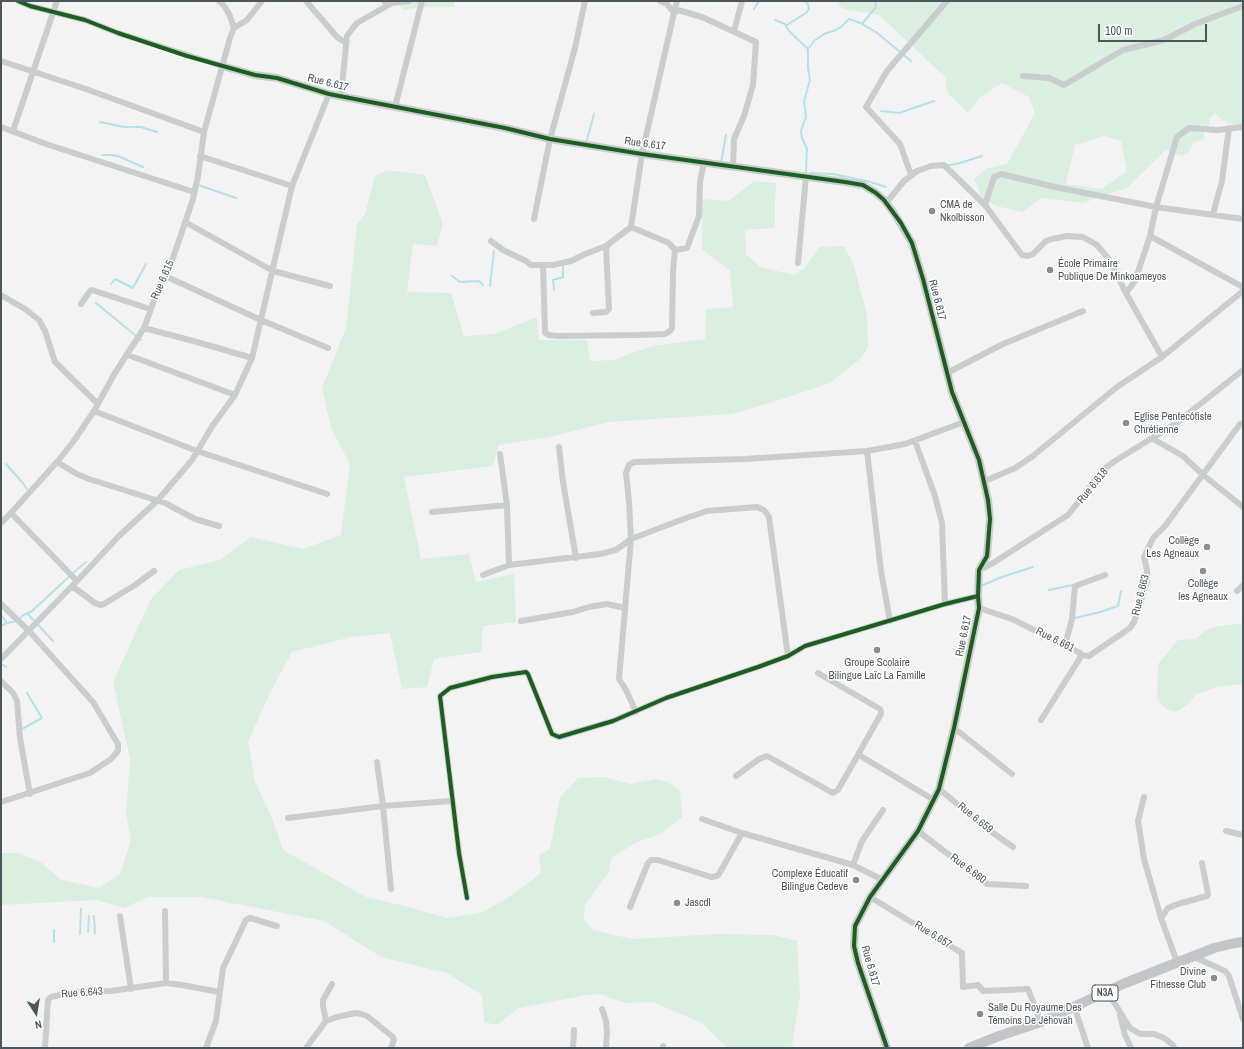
<!DOCTYPE html>
<meta charset="utf-8">
<style>
body{margin:0}
#map{position:relative;width:1244px;height:1049px;overflow:hidden;background:#f3f3f3;font-family:"Archivo Narrow",sans-serif}
canvas{display:block}
.frame{position:absolute;inset:0;border:2px solid #4b575d;pointer-events:none}
.north{position:absolute;left:16px;top:993px;width:40px;height:40px;-webkit-text-stroke:3px #fff;paint-order:stroke;rotate:168deg;font-size:11px;font-weight:700;line-height:16px;text-align:center;color:#4b575d}
.north::after{content:'';display:block;margin:auto;width:14px;height:18px;background:#4b575d;clip-path:polygon(50% 0,100% 100%,50% 72%,0 100%)}
.scale{position:absolute;left:1098px;top:24px;width:109px;height:18px;box-sizing:border-box;border:2px solid #4b575d;border-top:0;padding-left:5px;font-size:12px;line-height:14px;white-space:nowrap;color:#4b575d;-webkit-text-stroke:3px #fff;paint-order:stroke}
</style>
<div id="map">
<canvas width="1244" height="1049"></canvas>
<div class="frame"></div>
<div class="north">N</div>
<div class="scale">100 m</div>
</div>
<script>
const context = document.querySelector('canvas').getContext('2d');
context.lineJoin = 'round';
function fillPath(path, color) { context.fillStyle = color; context.fill(path, 'evenodd'); }
const shape = rows => new Path2D(rows.map(r => 'M' + r).join(''));
function strokePath(path, color, width, dash) { context.strokeStyle = color; context.lineWidth = width; context.lineCap = dash ? 'butt' : 'round'; context.setLineDash(dash || []); context.stroke(path); }
function label(font, color, halo, rows, align = 'center') {
  context.font = font + ' "Archivo Narrow",sans-serif'; context.lineWidth = 3; context.setLineDash([]); context.textBaseline = 'middle'; context.strokeStyle = halo; context.fillStyle = color; for (const [text, x, y, turn = 0] of rows) {
    context.save(); context.translate(x, y); context.rotate((+turn || 0) * Math.PI / 180); context.textAlign = isNaN(turn) ? turn : align; if (halo) context.strokeText(text, 0, 0); context.fillText(text, 0, 0); context.restore();
  }
}
const green = shape([
 [394,1,455,1,454,7,422,7,404,10],
 [836,1,1243,1,1243,127,1237,126,1223,121,1215,113,1209,119,1210,123,1204,133,1204,139,1194,142,1189,152,1182,156,1166,150,1127,188,1083,203,1041,198,1023,212,996,206,982,198,974,179,987,168,1007,164,1035,113,1029,97,1002,83,979,98,968,113,948,93,946,86,946,78,879,15,843,9],
 [1104,136,1121,141,1127,171,1102,189,1066,184,1075,145],
 [387,170,425,175,443,224,437,246,413,244,407,292,451,293,464,336,494,334,537,317,539,340,587,340,590,361,613,360,652,346,705,339,706,309,733,307,730,271,702,249,702,199,729,201,754,181,776,183,775,204,775,228,745,230,746,254,760,267,794,275,805,268,819,247,844,246,853,263,867,314,868,348,860,359,830,383,779,400,732,414,608,422,549,437,499,445,493,466,404,477,421,559,469,554,476,582,514,574,516,622,483,626,481,652,434,659,427,687,402,689,390,633,351,637,292,652,269,695,248,742,255,782,272,818,283,850,366,897,409,907,447,918,483,912,506,899,531,881,541,872,539,855,550,849,560,797,578,778,604,777,630,784,655,779,668,782,680,791,682,817,660,834,635,843,611,858,609,872,585,905,584,919,592,930,632,939,718,934,772,935,797,941,800,995,792,1046,789,1048,727,1048,702,1023,653,1002,625,1003,600,994,587,995,519,1008,497,1025,484,1022,482,995,447,973,381,957,324,921,201,897,148,897,124,908,97,900,1,905,1,853,18,853,42,863,61,880,99,888,120,874,131,840,126,813,130,759,113,682,151,599,179,570,220,560,251,537,303,549,341,535,350,464,331,428,322,388,346,328,357,224,365,214,375,176],
 [1243,623,1243,684,1217,687,1197,694,1188,704,1176,712,1165,708,1157,699,1158,664,1178,640,1196,639,1206,630,1219,626]
]);
const stream = shape([
 [754,9,759,1],
 [775,20,787,25],
 [862,24,876,7,875,1],
 [787,25,806,13,809,9,808,4,804,1],
 [787,25,786,26,789,31,808,49],
 [881,111,899,113,934,101],
 [100,122,124,127,141,127,157,132],
 [586,143,594,114],
 [102,155,111,155,118,156,143,167],
 [721,163,726,135],
 [946,166,960,163,982,156],
 [806,173,807,149,802,138,801,131,806,117,804,101,810,80,808,68,808,49,814,41,824,34,836,30,842,26,849,19,852,20,860,23,876,32,911,61],
 [811,173,833,174,867,181,886,187],
 [198,185,236,198],
 [452,276,460,282,479,281,483,285],
 [111,284,115,279,133,288,146,264],
 [490,286,494,251],
 [554,290,553,280,563,277,563,263],
 [96,303,141,340],
 [6,464,22,482,27,489],
 [983,585,1002,577,1033,567],
 [1049,590,1073,585],
 [28,614,53,641],
 [1,615,7,623],
 [1075,618,1100,612,1118,606,1121,591],
 [1,626,7,623,18,621,22,616,32,611,73,573,86,562],
 [1,664,6,667],
 [22,729,42,718,27,693],
 [94,916,95,933],
 [54,930,54,942],
 [88,932,89,916],
 [80,934,81,909]
]);
const minor = shape([
 [18,1,30,6,85,20,118,33,222,66],
 [306,1,337,37,346,43],
 [384,1,392,3,409,1],
 [674,13,678,10,702,17,756,42,753,85,744,116,734,139,733,166],
 [674,13,677,1],
 [234,28,247,20,262,1],
 [734,31,742,1],
 [1,61,86,89,204,132],
 [1023,76,1049,78,1064,85,1123,50,1164,40,1195,24,1243,6],
 [341,96,347,36,352,29,357,23,392,3],
 [395,107,422,1],
 [1,127,46,144,194,192],
 [13,131,57,1],
 [200,156,292,186],
 [911,175,900,144,866,107,887,71,947,1],
 [886,203,904,181,917,171,931,166,944,165,985,205,1022,255,1028,256,1033,254,1046,241,1052,239,1067,236,1083,237,1097,245,1108,258,1126,293,1162,357],
 [985,205,994,177,1001,174,1055,187,1156,207,1243,219],
 [1213,214,1222,181,1229,128],
 [534,219,550,139,575,48,585,1],
 [185,222,273,271,330,286],
 [631,227,669,243,675,250],
 [1150,236,1243,287],
 [491,241,503,250,526,261,531,265,553,265,571,261,585,254,606,246,631,227,642,154,674,13,667,4,660,1],
 [798,263,806,177],
 [543,265,545,333,549,335,558,336,638,335,665,334,670,331,672,328,673,271,675,250,687,248,699,216,700,182,704,161],
 [165,276,261,320,328,348],
 [1126,293,1135,281,1150,236,1156,207,1177,137,1189,128,1217,130,1243,127],
 [1,295,25,309,39,320,45,331,55,362,98,404],
 [81,304,90,291,92,290,150,309],
 [593,313,606,312,609,309,606,246],
 [144,328,197,342,252,358],
 [128,355,235,395],
 [947,373,1003,344,1083,311],
 [94,411,197,451,327,494],
 [1153,439,1183,456,1202,474,1243,507],
 [915,441,935,496,942,523,945,604],
 [559,447,563,482,576,558],
 [867,451,881,571,890,621],
 [500,454,507,505,509,565],
 [57,462,77,474,89,479,165,503,195,519,219,526],
 [985,481,1015,468,1033,456,1117,387,1162,357,1243,291],
 [432,512,507,505],
 [11,513,77,581],
 [1,523,11,513,57,462,73,442,94,411,115,373,144,328,158,290,172,261,193,199,198,176,204,132,230,38,234,28,230,16,225,7,219,1],
 [979,570,993,563,1068,515,1104,469,1115,461,1175,424,1243,370],
 [483,575,509,565,600,554,616,550,631,539,678,521,707,511,757,507,764,510,769,517,788,656],
 [72,586,95,603,100,605,104,604,135,585,154,571],
 [1237,591,1243,585],
 [1,604,29,631,93,702,118,744,118,751,111,759,90,773,1,802],
 [979,608,1012,619,1080,653,1080,658,1041,720],
 [521,621,573,612,589,607,607,604,625,608],
 [1065,645,1072,619,1075,586,1105,575],
 [1081,655,1089,656,1130,628,1134,622,1147,582,1147,570,1144,557,1153,538,1165,526,1240,424,1243,423],
 [1,659,77,581,119,536,157,501,192,460,213,425,235,395,252,358,292,186,329,94],
 [1,681,13,693,17,701,20,738,30,794],
 [636,712,626,690,619,679,631,539,629,502,626,473,629,465,634,462,745,459,867,451,905,444,964,422],
 [954,728,1012,774],
 [859,755,934,800],
 [377,762,383,806,452,801],
 [736,776,759,759,767,756,833,793,838,790,881,714,881,711,880,709,818,673],
 [939,789,989,830,1013,847],
 [1144,797,1138,821,1144,859,1161,918,1177,962],
 [288,818,383,806,391,889],
 [702,819,742,833,853,865,883,880],
 [918,831,987,884,1026,886],
 [1226,831,1243,835],
 [853,865,862,841,883,810],
 [870,897,962,953,963,987,978,985,983,991,1028,989,1041,1022],
 [467,898,459,853,440,696,450,688,492,677,526,672,528,674,552,734,559,737,613,721,666,698,758,667,788,656,805,646,945,604,978,596],
 [630,907,648,863,651,860,658,860,711,877,717,876,719,874,742,833],
 [165,911,166,983],
 [120,916,131,989],
 [1161,918,1168,908,1178,904,1207,896,1208,894,1202,863],
 [1192,956,1225,971,1229,976,1243,1019],
 [1097,998,1112,999,1130,1028,1140,1034,1154,1034,1164,1038,1173,1045,1174,1048],
 [1074,1006,1088,1048],
 [602,1009,606,1021,607,1032,606,1048],
 [1120,1015,1125,1035,1131,1048],
 [326,1021,323,1006,323,1000,332,984],
 [45,1048,48,1000,51,997,73,992,111,991,166,983,182,985,219,992],
 [206,1048,216,1021,223,968,246,920,250,918,277,926],
 [306,1048,326,1021,337,1017,355,1013,361,1014,367,1016,393,1037,394,1040,391,1048],
 [573,1048,574,1030],
 [663,1048,663,1046]
]);
const tertiary = shape([
 [222,66,255,75,277,78,329,94,505,128,550,139,642,154,845,182,863,185,876,193,884,200,894,213,912,243,923,279,952,392,979,460,988,500,990,519,987,556,979,570,978,596,979,608,954,728,939,789,918,831,870,897,855,926,854,946,858,963,887,1048]
]);
const trunk = shape([
 [969,1048,999,1036,1041,1022,1123,984,1214,948,1235,943,1243,942]
]);
const cycleway = shape([
 [18,1,30,6,85,20,118,33,187,56,255,75,277,78,329,94,505,128,550,139,642,154,845,182,863,185,876,193,884,200,901,223,912,243,923,279,952,392,979,460,988,500,990,519,987,556,979,570,978,596,979,608,954,728,939,789,918,831,870,897,855,926,854,946,858,963,887,1048],
 [467,898,459,853,440,696,450,688,492,677,526,672,528,674,552,734,559,737,613,721,666,698,758,667,788,656,805,646,945,604,978,596]
]);
const markers = [
 [932,211,4,"#868e92"],
 [1050,270,4,"#868e92"],
 [1126,423,4,"#868e92"],
 [1207,547,4,"#868e92"],
 [1203,571,4,"#868e92"],
 [877,650,4,"#868e92"],
 [856,880,4,"#868e92"],
 [677,903,4,"#868e92"],
 [1214,978,4,"#868e92"],
 [980,1014,4,"#868e92"]
];
const shields = [
 [1105,993,26]
];
const shieldNames = [
 ["N3A",1105,993]
];
const streetNames = [
 ["Rue 6.617",328,83,14],
 ["Rue 6.617",645,144,8],
 ["Rue 6.615",163,280,-66],
 ["Rue 6.617",937,300,76],
 ["Rue 6.618",1093,486,-51],
 ["Rue 6.663",1141,595,-76],
 ["Rue 6.617",964,636,-78],
 ["Rue 6.661",1055,640,27],
 ["Rue 6.659",975,818,39],
 ["Rue 6.660",968,869,37],
 ["Rue 6.657",933,935,32],
 ["Rue 6.617",870,966,74],
 ["Rue 6.643",82,993,-4]
];
const poiNames = [
 ["CMA de",940,205],
 ["Nkolbisson",940,218],
 ["École Primaire",1058,264],
 ["Publique De Minkoameyos",1058,277],
 ["Eglise Pentecôtiste",1134,417],
 ["Chrétienne",1134,430],
 ["Collège",1199,541,"right"],
 ["Les Agneaux",1199,554,"right"],
 ["Collège",1203,584,"center"],
 ["les Agneaux",1203,597,"center"],
 ["Groupe Scolaire",877,663,"center"],
 ["Bilingue Laïc La Famille",877,676,"center"],
 ["Complexe Éducatif",848,874,"right"],
 ["Bilingue Cedeve",848,887,"right"],
 ["Jascdl",685,903],
 ["Divine",1206,972,"right"],
 ["Fitnesse Club",1206,985,"right"],
 ["Salle Du Royaume Des",988,1008],
 ["Témoins De Jéhovah",988,1021]
];
fillPath(green, '#daefe0');
strokePath(stream, '#b3e3e8', 2);
strokePath(minor, '#cacdce', 6);
strokePath(tertiary, '#cacdce', 8);
strokePath(trunk, '#c2c6c9', 10);
strokePath(cycleway, '#1b5e20', 4);
for (const [x, y, r, color] of markers) { const dot = new Path2D(); dot.arc(x, y, r, 0, 2 * Math.PI); context.fillStyle = color; context.fill(dot); strokePath(dot, '#fff', 1.5); }
for (const [x, y, w] of shields) { const box = new Path2D(); box.roundRect(x - w / 2, y - 8, w, 16, 3); context.fillStyle = '#fff'; context.fill(box); strokePath(box, '#4b575d', 1); }
label('bold 10px', '#4b575d', null, shieldNames);
label('11px', '#4b575d', '#fff', streetNames);
label('11px', '#4b575d', '#fff', poiNames, 'left');
</script>
